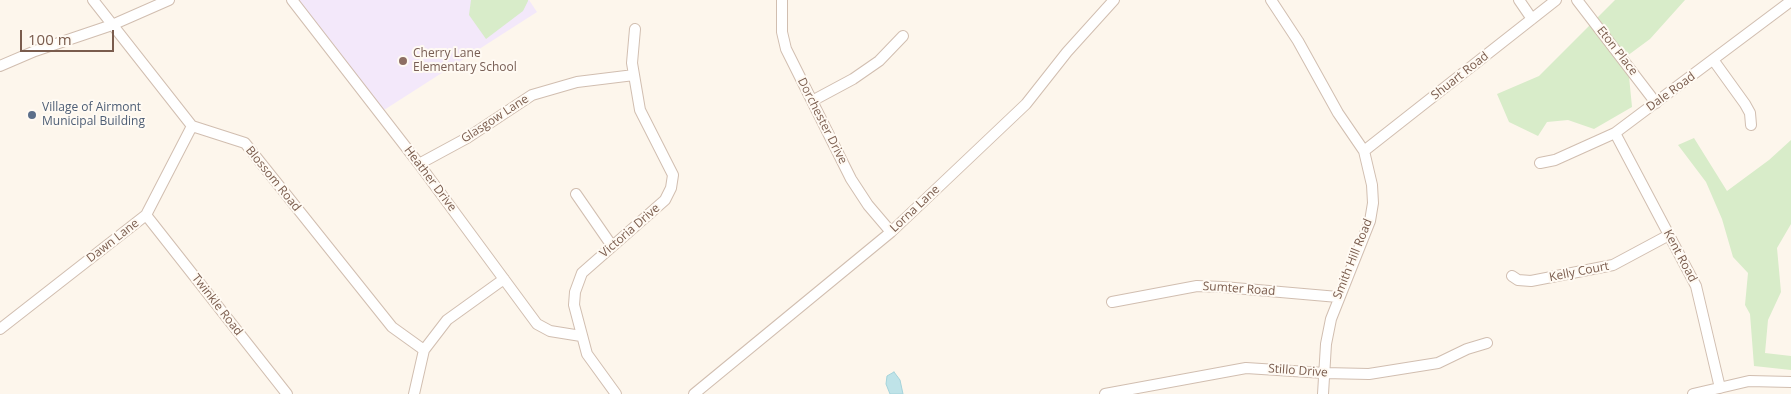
<!DOCTYPE html>
<style>
body{margin:0}
#map{position:relative;width:1791px;height:394px;overflow:hidden;background:#fdf6ec;font-family:"Open Sans",sans-serif}
canvas{display:block}
.scale{position:absolute;left:20px;top:30px;width:94px;height:22px;box-sizing:border-box;border:2px solid #7a5c4d;border-top:0;padding-left:6px;font-size:15px;line-height:18px;white-space:nowrap;color:#7a5c4d;-webkit-text-stroke:4px #fffaf3;paint-order:stroke}
</style>
<div id="map">
<canvas width="1791" height="394"></canvas>
<div class="scale">100 m</div>
</div>
<script>
const context = document.querySelector('canvas').getContext('2d');
context.lineJoin = 'round';
function fillPath(path, color) { context.fillStyle = color; context.fill(path, 'evenodd'); }
const shape = rows => new Path2D(rows.map(r => 'M' + r).join(''));
function strokePath(path, color, width, dash) { context.strokeStyle = color; context.lineWidth = width; context.lineCap = dash ? 'butt' : 'round'; context.setLineDash(dash || []); context.stroke(path); }
function label(font, color, halo, rows, align = 'center') {
  context.font = font + ' "Open Sans",sans-serif'; context.lineWidth = 4; context.setLineDash([]); context.textBaseline = 'middle'; context.strokeStyle = halo; context.fillStyle = color; for (const [text, x, y, turn = 0] of rows) {
    context.save(); context.translate(x, y); context.rotate((+turn || 0) * Math.PI / 180); context.textAlign = isNaN(turn) ? turn : align; if (halo) context.strokeText(text, 0, 0); context.fillText(text, 0, 0); context.restore();
  }
}
const education = shape([
 [298,0,529,0,537,12,384,110]
]);
const green = shape([
 [471,0,528,0,528,1,523,11,486,39,469,15],
 [1615,0,1685,0,1650,39,1627,56,1632,107,1594,129,1568,120,1547,122,1538,136,1509,122,1497,94,1539,76],
 [1694,138,1727,191,1769,160,1791,140,1791,224,1777,248,1781,292,1768,320,1765,353,1791,356,1791,370,1754,366,1750,314,1745,305,1748,273,1733,257,1722,219,1706,182,1678,145]
]);
const water = shape([
 [894,372,900,380,903,394,890,394,886,384,887,376,894,372]
]);
const minor = shape([
 [93,0,192,126,245,143,392,327,424,350],
 [292,0,419,164,537,324,550,331,581,336],
 [782,0,782,32,786,49,851,179,868,205,891,232],
 [1271,0,1298,41,1338,113,1364,151,1372,185,1373,203,1370,221,1331,319,1326,344,1323,394],
 [1519,0,1532,19],
 [1577,0,1656,103],
 [1714,61,1745,104,1750,113,1751,125],
 [0,66,35,51,112,25,169,0],
 [812,101,853,79,879,61,903,36],
 [1615,133,1696,286,1720,388],
 [1364,151,1556,0],
 [1540,163,1555,160,1615,133,1791,1],
 [419,164,467,138,532,95,577,82,634,75],
 [576,194,612,246],
 [146,215,287,394],
 [1512,276,1518,280,1531,281,1613,265,1669,235],
 [1112,302,1197,286,1223,287,1338,297],
 [0,329,146,215,192,126],
 [414,394,424,350,447,320,504,279],
 [616,394,587,354,574,305,575,292,582,273,665,200,671,188,673,175,640,110,632,63,635,29],
 [694,394,891,232,1026,104,1067,52,1114,0],
 [1105,394,1246,368,1324,373,1369,374,1438,363,1467,349,1487,343],
 [1693,394,1749,381,1791,382]
]);
const markers = [
 [403,61,5,"#8d6e63"],
 [32,115,5,"#5c6f8a"]
];
const streetNames = [
 ["Eton Place",1617,51,52],
 ["Shuart Road",1460,76,-38],
 ["Dale Road",1671,92,-36],
 ["Glasgow Lane",495,119,-33],
 ["Dorchester Drive",822,121,63],
 ["Blossom Road",273,179,51],
 ["Heather Drive",430,179,53],
 ["Lorna Lane",915,209,-43],
 ["Victoria Drive",630,231,-41],
 ["Dawn Lane",113,241,-38],
 ["Kent Road",1680,256,62],
 ["Smith Hill Road",1353,259,-68],
 ["Kelly Court",1579,272,-11],
 ["Sumter Road",1239,289,4],
 ["Twinkle Road",217,305,52],
 ["Stillo Drive",1298,371,4]
];
const educationNames = [
 ["Cherry Lane",413,54],
 ["Elementary School",413,68]
];
const serviceNames = [
 ["Village of Airmont",42,108],
 ["Municipal Building",42,122]
];
fillPath(education, '#f3e8fa');
fillPath(green, '#d8ecc9');
fillPath(water, '#bfe3e8');
strokePath(water, '#a5d3da', 1);
strokePath(minor, '#d1beb0', 12);
strokePath(minor, '#fff', 10);
for (const [x, y, r, color] of markers) { const dot = new Path2D(); dot.arc(x, y, r, 0, 2 * Math.PI); context.fillStyle = color; context.fill(dot); strokePath(dot, '#fffaf3', 2); }
label('12px', '#7a5c4d', '#fffaf3', streetNames);
label('12px', '#785e54', '#fffaf3', educationNames, 'left');
label('12px', '#4e5e75', '#fffaf3', serviceNames, 'left');
</script>
